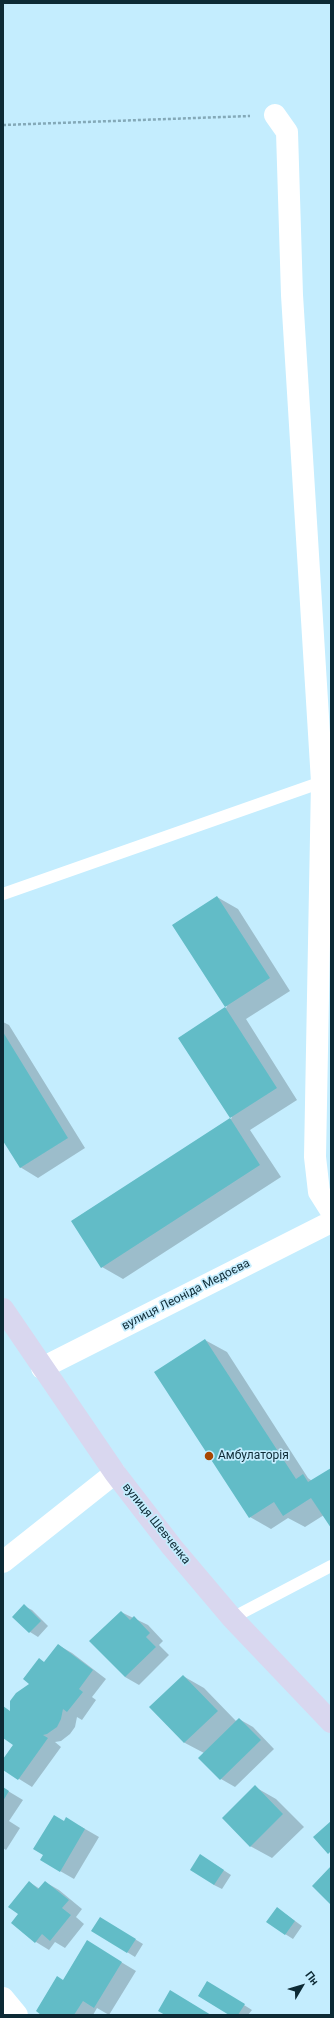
<!DOCTYPE html>
<meta charset="utf-8">
<style>
body{margin:0}
#map{position:relative;width:334px;height:2018px;overflow:hidden;background:#c4edfe;font-family:Roboto,sans-serif}
canvas{display:block}
.frame{position:absolute;inset:0;border:4px solid #0d2a35;pointer-events:none}
.north{position:absolute;left:282px;top:1966px;width:40px;height:40px;-webkit-text-stroke:3px #c4edfe;paint-order:stroke;rotate:52deg;font-size:11px;font-weight:700;line-height:16px;text-align:center;color:#0d2a35}
.north::after{content:'';display:block;margin:auto;width:14px;height:18px;background:#0d2a35;clip-path:polygon(50% 0,100% 100%,50% 72%,0 100%)}
</style>
<div id="map">
<canvas width="334" height="2018"></canvas>
<div class="frame"></div>
<div class="north">Пн</div>
</div>
<script>
const context = document.querySelector('canvas').getContext('2d');
context.lineJoin = 'round';
function fillPath(path, color) { context.fillStyle = color; context.fill(path, 'evenodd'); }
const shape = rows => new Path2D(rows.map(r => 'M' + r).join(''));
function strokePath(path, color, width, dash) { context.strokeStyle = color; context.lineWidth = width; context.lineCap = dash ? 'butt' : 'round'; context.setLineDash(dash || []); context.stroke(path); }
function label(font, color, halo, rows, align = 'center') {
  context.font = font + ' Roboto,sans-serif'; context.lineWidth = 3.5; context.setLineDash([]); context.textBaseline = 'middle'; context.strokeStyle = halo; context.fillStyle = color; for (const [text, x, y, turn = 0] of rows) {
    context.save(); context.translate(x, y); context.rotate((+turn || 0) * Math.PI / 180); context.textAlign = isNaN(turn) ? turn : align; if (halo) context.strokeText(text, 0, 0); context.fillText(text, 0, 0); context.restore();
  }
}
const shadow = shape([
 [217,897,238,909,290,991,246,1019,297,1100,250,1130,281,1177,123,1279,102,1267,72,1221,232,1118,179,1038,227,1007,173,925],
 [3,1022,9,1025,85,1148,38,1178,20,1167,3,1139],
 [205,1340,227,1352,308,1478,312,1481,331,1469,331,1526,324,1515,305,1527,288,1518,271,1529,250,1517],
 [24,1606,32,1610,48,1626,38,1637,30,1632,14,1617],
 [121,1612,148,1625,163,1641,159,1645,169,1655,139,1685,125,1677],
 [58,1645,72,1653,106,1679,92,1697,96,1700,82,1720,77,1717,75,1727,70,1734,61,1741,55,1742,61,1747,32,1787,3,1769,3,1760,14,1744,3,1736,3,1709,11,1712],
 [183,1676,204,1688,236,1721,239,1719,253,1727,274,1749,235,1787,221,1779,204,1753,185,1743,151,1707],
 [255,1787,276,1799,304,1827,272,1858,250,1846],
 [3,1788,23,1800,9,1821,20,1828,6,1850,3,1848],
 [64,1822,80,1826,99,1837,74,1879,60,1871],
 [208,1860,231,1875,222,1889,214,1885],
 [29,1882,40,1889,45,1882,59,1890,82,1909,76,1917,84,1924,65,1948,55,1942,49,1950,36,1942,19,1914],
 [284,1913,302,1926,293,1939,285,1934],
 [100,1918,143,1944,135,1957,93,1931],
 [101,1950,136,1971,109,2015,97,2008,93,2015,43,2015,64,1981],
 [215,1987,252,2010,248,2015,231,2015]
]);
const building = shape([
 [217,896,270,978,225,1007,277,1088,230,1118,178,1038,225,1007,172,925],
 [3,1032,68,1138,20,1168,3,1141],
 [230,1118,260,1165,101,1268,71,1221],
 [205,1339,296,1479,303,1474,308,1482,331,1468,331,1528,311,1498,283,1516,274,1502,249,1518,154,1372],
 [24,1604,41,1621,29,1633,12,1617],
 [121,1611,130,1620,134,1616,150,1633,146,1637,156,1647,125,1677,89,1641],
 [58,1644,93,1670,79,1689,83,1692,67,1712,63,1709,61,1719,57,1727,47,1734,43,1735,48,1738,18,1780,3,1770,3,1759,13,1745,3,1738,3,1706,10,1711,10,1701,16,1693,29,1684,23,1679,39,1658,44,1662],
 [183,1675,218,1711,184,1743,149,1707],
 [239,1718,261,1740,220,1780,198,1758],
 [255,1785,283,1814,250,1847,222,1818],
 [3,1787,9,1791,3,1801],
 [54,1815,64,1821,66,1817,85,1829,60,1872,40,1860,43,1855,33,1849],
 [331,1821,331,1851,328,1854,313,1837],
 [200,1854,224,1870,214,1885,190,1870],
 [331,1866,331,1905,312,1886],
 [29,1881,38,1889,45,1881,69,1900,62,1908,71,1915,50,1941,42,1934,35,1943,11,1923,18,1914,8,1907],
 [277,1907,295,1921,285,1935,266,1922],
 [100,1917,136,1939,127,1953,91,1931],
 [87,1940,122,1962,94,2008,83,2001,74,2015,41,2015,36,2011,57,1976,63,1980],
 [207,1981,245,2004,238,2015,229,2015,198,1996],
 [170,1990,211,2015,165,2015,158,2011]
]);
const path = shape([
 [3,125,250,116]
]);
const service = shape([
 [3,894,322,782],
 [232,1618,331,1566]
]);
const minor = shape([
 [275,115,287,132,292,295,322,782,315,1157,319,1192,331,1211],
 [42,1368,331,1222],
 [3,1562,115,1473],
 [3,1998,17,2015]
]);
const secondary = shape([
 [3,1309,115,1473,172,1547,232,1618,331,1722]
]);
const markers = [
 [209,1456,5,"#a74601"]
];
const streetNames = [
 ["вулиця Леоніда Медоєва",186,1295,-27],
 ["вулиця Шевченка",156,1524,51]
];
const poiNames = [
 ["Амбулаторія",218,1456]
];
fillPath(shadow, '#0003');
fillPath(building, '#62bcc7');
strokePath(path, '#84a9b8', 2.5, [3, 2]);
strokePath(service, '#fff', 12);
strokePath(minor, '#fff', 22);
strokePath(secondary, '#d9d7ef', 22);
for (const [x, y, r, color] of markers) { const dot = new Path2D(); dot.arc(x, y, r, 0, 2 * Math.PI); context.fillStyle = color; context.fill(dot); strokePath(dot, '#c4edfe', 1.5); }
label('12px', '#0d2a35', '#c4edfe', streetNames);
label('12px', '#0d2a35', '#c4edfe', poiNames, 'left');
</script>
